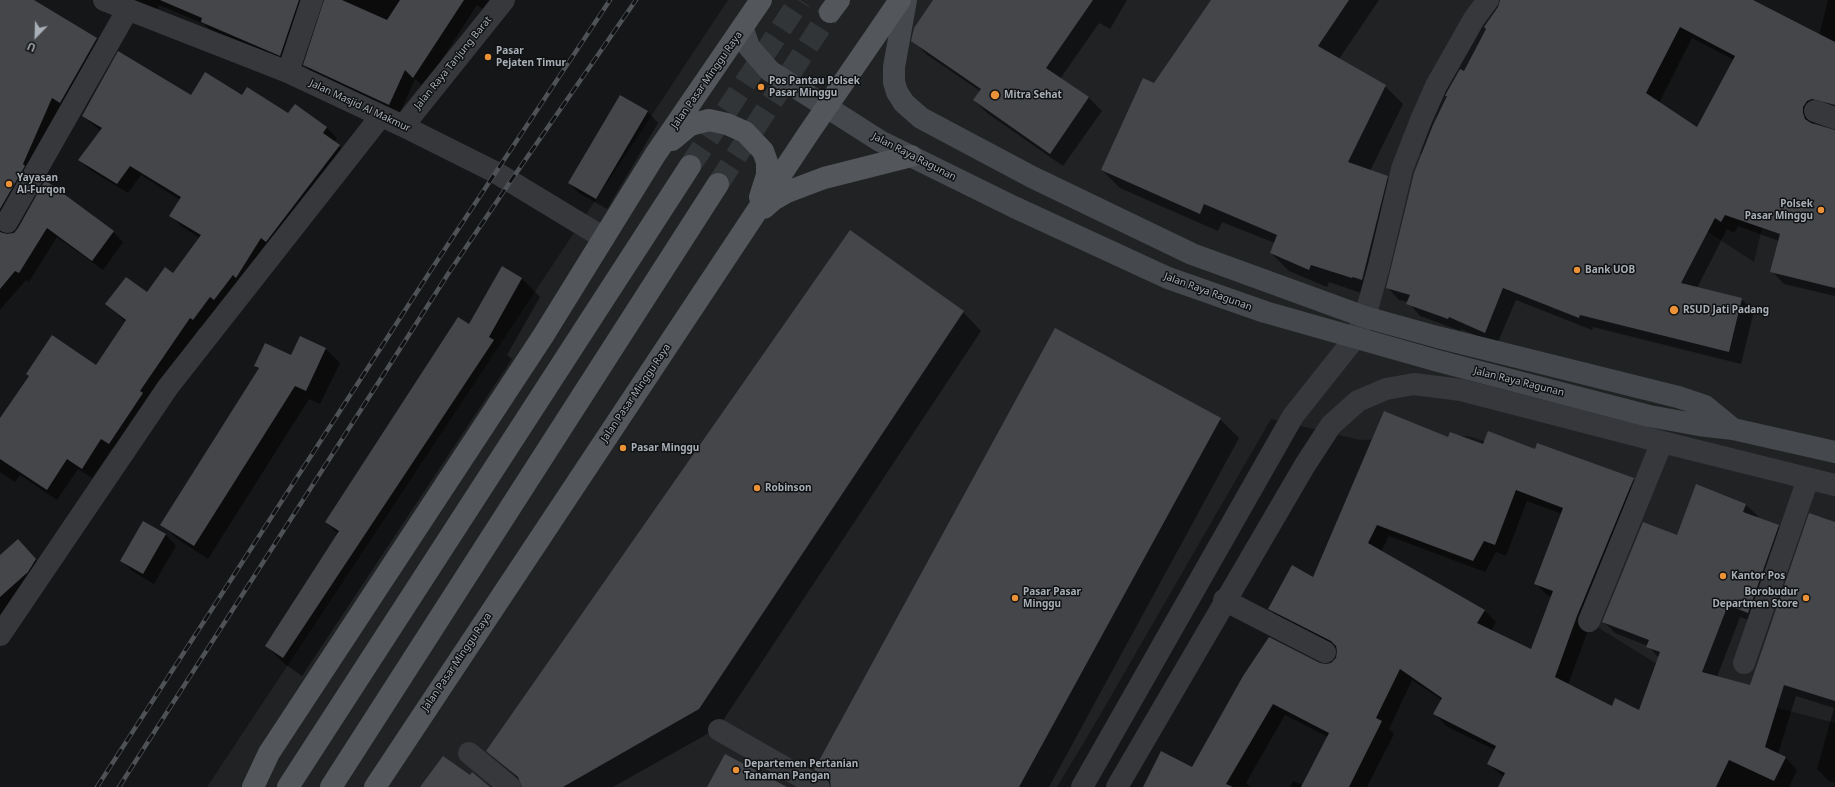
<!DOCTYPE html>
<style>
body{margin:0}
#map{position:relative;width:1835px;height:787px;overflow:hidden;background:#151617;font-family:"Noto Sans",sans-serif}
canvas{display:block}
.north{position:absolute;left:16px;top:16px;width:40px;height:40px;-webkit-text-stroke:3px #101112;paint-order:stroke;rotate:203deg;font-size:11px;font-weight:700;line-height:16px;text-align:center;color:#a8afb7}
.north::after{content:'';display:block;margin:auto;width:14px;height:18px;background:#a8afb7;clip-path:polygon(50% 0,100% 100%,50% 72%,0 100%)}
</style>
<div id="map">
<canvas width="1835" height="787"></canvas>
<div class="north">U</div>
</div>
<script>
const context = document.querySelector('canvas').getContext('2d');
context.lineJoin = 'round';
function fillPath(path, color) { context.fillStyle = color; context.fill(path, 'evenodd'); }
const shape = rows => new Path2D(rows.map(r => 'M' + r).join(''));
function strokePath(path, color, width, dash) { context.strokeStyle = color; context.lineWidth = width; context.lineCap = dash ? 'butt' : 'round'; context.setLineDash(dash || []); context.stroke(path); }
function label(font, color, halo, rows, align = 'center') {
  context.font = font + ' "Noto Sans",sans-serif'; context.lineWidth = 3; context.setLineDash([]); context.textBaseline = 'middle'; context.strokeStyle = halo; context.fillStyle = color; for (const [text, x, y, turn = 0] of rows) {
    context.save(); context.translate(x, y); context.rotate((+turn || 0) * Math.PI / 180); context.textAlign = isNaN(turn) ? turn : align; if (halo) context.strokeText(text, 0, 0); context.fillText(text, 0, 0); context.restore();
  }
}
const built = shape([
 [728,0,1479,0,1404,146,1625,238,1637,185,1754,262,1784,134,1835,144,1835,723,1691,685,1594,625,1642,491,1468,436,1360,440,1271,419,1092,729,1057,787,207,787]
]);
const shadow = shape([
 [0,0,15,0,96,39,106,49,6,226,5,235,14,233,45,182,113,232,123,242,103,270,57,237,29,282,26,280,0,310],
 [134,0,316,0,291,65,212,32,204,24,159,5,158,9],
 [325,0,489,0,483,9,477,5,424,87,415,79,399,115,315,76,305,65],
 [934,0,1127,0,1110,29,1099,23,1060,79,1089,98,1102,111,1063,166,987,113,974,100,980,91,926,54,913,40],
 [1212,0,1379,0,1339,59,1385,86,1403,104,1370,171,1387,177,1405,195,1370,296,1329,282,1327,287,1289,271,1271,253,1275,243,1222,222,1218,231,1120,188,1102,170,1155,85],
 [1501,0,1751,0,1819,35,1828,0,1835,0,1835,112,1815,119,1815,125,1835,131,1835,296,1784,284,1772,271,1779,241,1738,226,1734,233,1727,229,1697,288,1741,299,1754,311,1741,364,1593,327,1592,330,1516,300,1497,344,1461,329,1461,331,1420,316,1408,302,1399,300,1387,287,1465,72,1499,8],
 [1692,38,1734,60,1697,129,1659,103],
 [191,96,242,96,289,114,295,105,327,128,337,138,334,142,350,156,203,330,200,327,150,402,119,453,112,449,92,478,78,469,57,500,20,475,15,482,0,472,0,420,96,366,126,322,106,304,147,293,173,275,200,238,181,226,171,216,180,200,141,175,128,193,90,170,80,160,101,131,83,116],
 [621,96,648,112,658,123,607,209,579,193,569,183],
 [502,267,522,279,540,297,507,355,512,359,302,676,285,664,266,646,338,534,326,522,469,325],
 [963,312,981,331,718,728,613,787,523,787,523,783,488,751],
 [301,337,326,349,340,363,320,404,309,399,208,559,176,538,162,524,259,370,255,366,292,357],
 [1220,419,1239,438,1049,787,832,787,815,770],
 [1448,439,1484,445,1536,450,1633,479,1645,491,1589,628,1568,685,1612,707,1639,711,1659,658,1648,646,1615,633,1603,621,1677,537,1746,505,1758,516,1757,518,1778,526,1790,538,1760,624,1740,617,1717,677,1750,686,1835,523,1835,783,1829,781,1817,769,1834,708,1796,696,1778,754,1786,758,1797,770,1789,787,1499,787,1504,777,1488,764,1495,750,1446,726,1435,714,1442,700,1412,680,1389,729,1394,734,1367,787,1290,787,1293,781,1303,785,1328,737,1285,715,1246,783,1250,787,1144,787,1192,768,1319,664,1326,665,1332,664,1337,659,1338,650,1281,620,1270,609,1314,578],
 [1527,501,1562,514,1536,584,1547,595,1552,597,1531,651,1491,631,1496,622,1484,610,1381,552,1389,536,1485,572,1496,552,1506,556],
 [144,522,166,535,176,546,154,584,132,571,122,561],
 [28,551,45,570,0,626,0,557]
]);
const building = shape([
 [0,0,34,0,97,38,60,103,52,98,23,164,25,166,0,209],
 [160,0,299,0,280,56,201,22,202,18],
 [324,0,342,0,387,20,400,0,464,0,413,78,405,70,389,105,303,65],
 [933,0,1093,0,1046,68,1089,97,1050,154,973,100,981,89,911,41,914,28],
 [1211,0,1349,0,1318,46,1386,85,1348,162,1388,176,1362,280,1353,277,1352,278,1311,265,1309,270,1270,253,1277,235,1204,204,1200,214,1101,170,1143,78,1154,83],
 [1500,0,1753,0,1835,42,1835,105,1812,99,1807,101,1803,107,1803,113,1805,119,1811,123,1835,130,1835,288,1770,272,1780,234,1725,215,1721,222,1715,218,1681,283,1742,298,1729,352,1580,315,1579,318,1503,288,1485,333,1449,317,1448,319,1406,304,1410,295,1386,288,1414,173,1433,125,1447,96,1445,96,1447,92,1460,69,1464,71,1486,29,1484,27,1498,7],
 [1680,27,1735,56,1697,127,1646,93],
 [118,51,191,95,205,72,242,95,247,87,288,113,295,104,327,127,323,133,340,145,266,242,261,238,236,278,233,275,214,300,210,297,193,320,190,318,140,391,143,393,109,444,101,439,82,469,67,459,47,490,0,459,0,418,29,376,26,374,52,335,96,365,126,320,105,304,126,277,147,292,165,267,173,273,201,235,169,216,181,197,130,166,117,184,78,160,102,128,82,116],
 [620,95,648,111,596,199,568,183],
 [45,180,114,231,92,261,47,228,19,273,15,271,0,289,0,232,7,234,14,233,18,228],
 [850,230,964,311,699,709,563,787,522,787,518,777,486,751],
 [502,266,522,278,489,337,494,340,283,658,265,646,339,531,325,522,458,317,469,324],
 [1055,328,1221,418,1019,787,831,787,830,781,826,776,814,770],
 [300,336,326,348,306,391,295,386,194,546,160,525,259,368,254,366,265,343,291,355],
 [1384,411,1448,437,1450,432,1483,444,1488,431,1535,449,1537,443,1634,478,1577,616,1555,677,1612,706,1615,698,1639,710,1660,652,1646,647,1649,640,1602,622,1643,522,1677,535,1696,484,1746,504,1743,512,1779,525,1748,613,1728,605,1702,672,1750,685,1809,513,1835,522,1835,701,1784,685,1765,747,1786,757,1774,781,1729,760,1716,787,1498,787,1505,773,1487,764,1496,746,1433,714,1442,698,1400,669,1376,718,1382,721,1349,787,1301,787,1329,733,1273,704,1226,784,1233,787,1143,787,1161,751,1192,767,1243,676,1269,637,1320,663,1326,664,1331,663,1336,658,1337,651,1336,646,1331,641,1268,609,1292,565,1313,577],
 [1516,490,1563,508,1534,584,1553,591,1531,649,1477,623,1485,610,1368,543,1377,525,1473,561,1484,541,1495,545],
 [143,521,166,534,143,574,120,561],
 [18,539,36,559,28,572,0,597,0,555],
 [725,754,787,787,707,787],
 [443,756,470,775,472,772,490,787,420,787]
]);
const primaryTunnel = shape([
 [690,166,800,0],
 [718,184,830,12]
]);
const minor = shape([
 [104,0,288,72,403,126,495,172,604,238],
 [288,72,312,0],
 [1815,111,1835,118],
 [403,126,504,0],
 [7,222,128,9],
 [1224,600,1325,652],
 [1589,621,1662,442],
 [0,635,168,387,381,116],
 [1744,663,1808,479],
 [719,730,819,787],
 [469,753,510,787],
 [1082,787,1293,416,1355,338,1365,317,1379,266,1402,169,1421,120,1436,86,1474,19,1488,0],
 [1117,787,1305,465,1331,425,1358,401,1386,389,1414,384,1461,390,1662,442,1835,485]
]);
const secondary = shape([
 [906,0,894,67,894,82,897,92,904,103,921,118,1032,177,1192,254,1365,317,1437,337,1678,397,1705,406,1733,429],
 [743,29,749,47,770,71,880,141,1014,207,1168,278,1265,312,1438,361,1649,416,1699,425,1733,429,1835,452]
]);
const primary = shape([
 [830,12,839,0],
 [672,140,690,125,709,120,727,124,745,132,763,151,767,162,767,175,760,197],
 [764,208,773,200,787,192,824,178,911,156],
 [253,787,269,753,543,336,655,155,761,0],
 [288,787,690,166],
 [331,787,718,184],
 [375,787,808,134,900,0]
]);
const rail = shape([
 [97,787,433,267,610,0],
 [119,787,448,274,510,182,636,0]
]);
const markers = [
 [488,57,4,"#eb9239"],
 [761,87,4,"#eb9239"],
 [995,95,5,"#eb9239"],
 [9,184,4,"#eb9239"],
 [1821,210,4,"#eb9239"],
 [1577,270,4,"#eb9239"],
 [1674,310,5,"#eb9239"],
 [623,448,4,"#eb9239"],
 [757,488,4,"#eb9239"],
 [1723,576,4,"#eb9239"],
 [1015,598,4,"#eb9239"],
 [1806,598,4,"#eb9239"],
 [736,770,4,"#eb9239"]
];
const poiNames = [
 ["Pasar",496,51],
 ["Pejaten Timur",496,63],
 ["Pos Pantau Polsek",769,81],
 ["Pasar Minggu",769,93],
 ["Mitra Sehat",1004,95],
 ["Yayasan",17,178],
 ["Al-Furqon",17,190],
 ["Polsek",1813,204,"right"],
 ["Pasar Minggu",1813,216,"right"],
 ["Bank UOB",1585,270],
 ["RSUD Jati Padang",1683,310],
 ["Pasar Minggu",631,448],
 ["Robinson",765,488],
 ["Kantor Pos",1731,576],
 ["Pasar Pasar",1023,592],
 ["Minggu",1023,604],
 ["Borobudur",1798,592,"right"],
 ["Departmen Store",1798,604,"right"],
 ["Departemen Pertanian",744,764],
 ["Tanaman Pangan",744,776]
];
const streetNames = [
 ["Jalan Raya Tanjung Barat",453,63,-51],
 ["Jalan Pasar Minggu Raya",707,80,-55],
 ["Jalan Masjid Al Makmur",360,106,25],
 ["Jalan Raya Ragunan",914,157,27],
 ["Jalan Raya Ragunan",1208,292,20],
 ["Jalan Raya Ragunan",1519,382,14],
 ["Jalan Pasar Minggu Raya",636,393,-56],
 ["Jalan Pasar Minggu Raya",457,662,-56]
];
fillPath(built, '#212224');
fillPath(shadow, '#0007');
fillPath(building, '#44464a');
strokePath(primaryTunnel, '#323537', 22, [22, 11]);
strokePath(minor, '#37383c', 22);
strokePath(secondary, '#45484c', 22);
strokePath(primary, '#53565b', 22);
strokePath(rail, '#4e5155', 4.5);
strokePath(rail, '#101112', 3, [9]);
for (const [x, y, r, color] of markers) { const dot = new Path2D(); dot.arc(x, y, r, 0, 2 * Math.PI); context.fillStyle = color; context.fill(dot); strokePath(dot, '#101112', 1.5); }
label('bold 10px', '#a8afb7', '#101112', poiNames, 'left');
label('10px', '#a8afb7', '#101112', streetNames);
</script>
